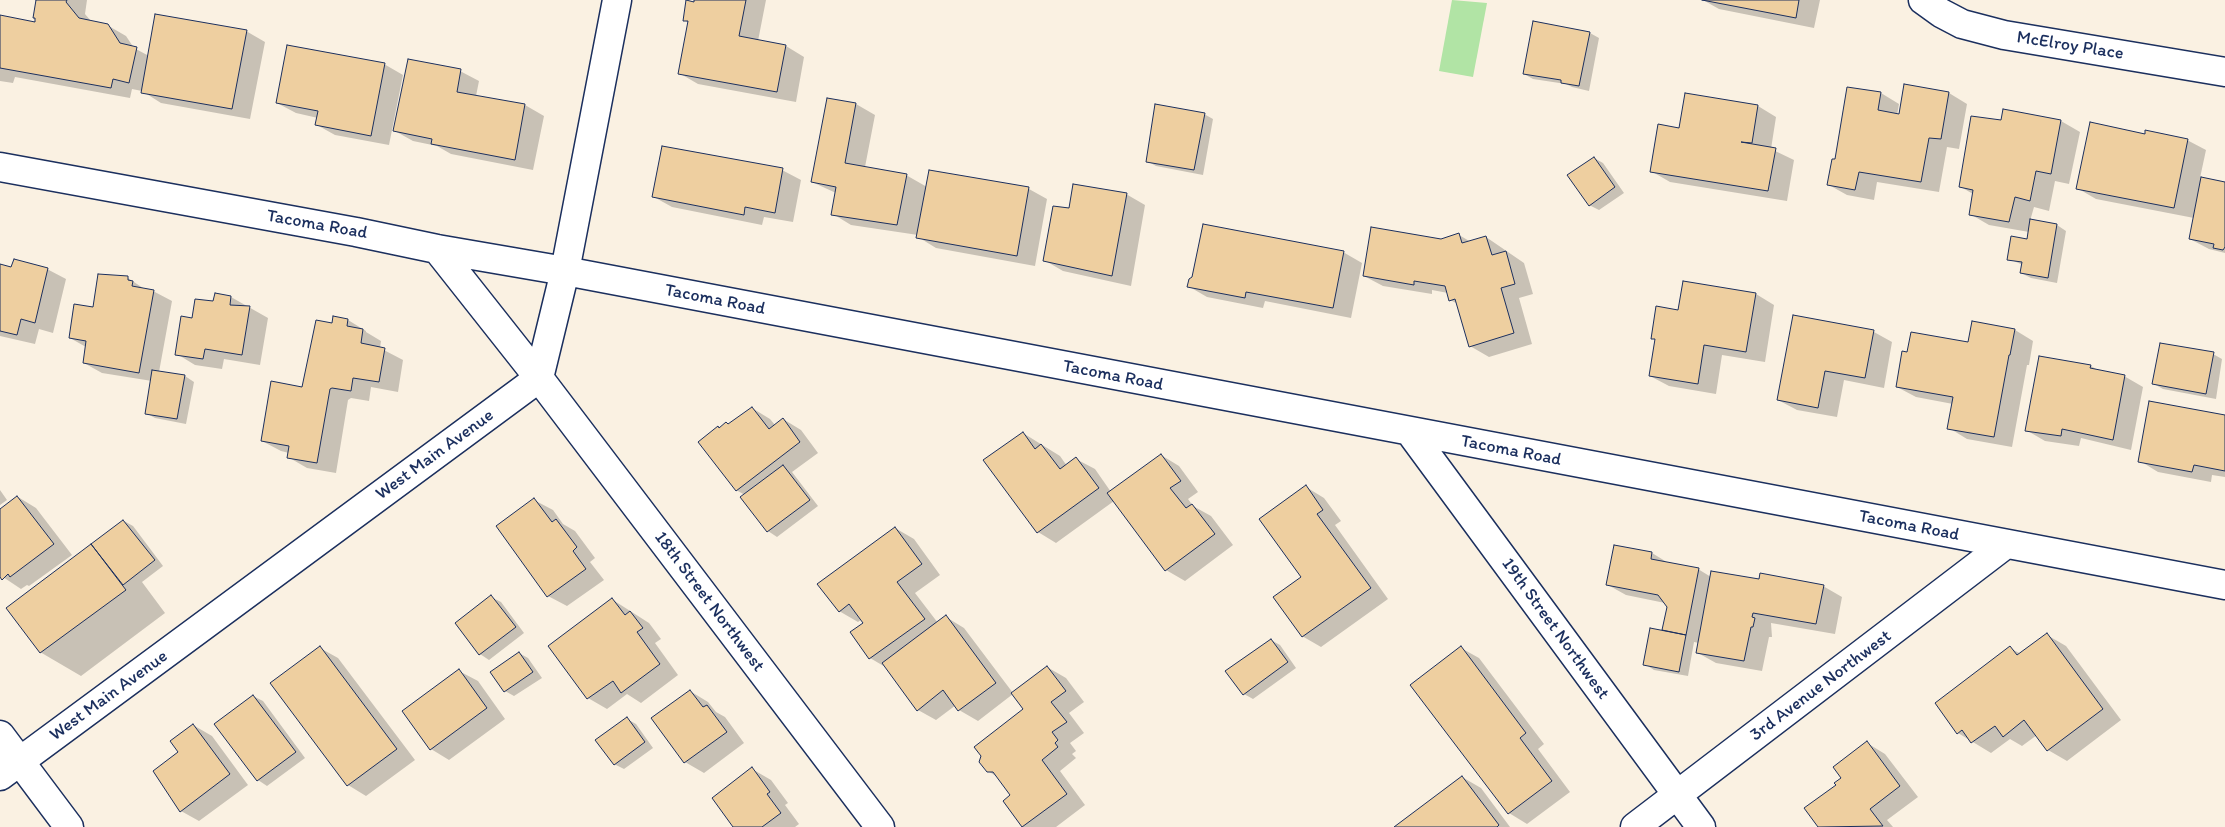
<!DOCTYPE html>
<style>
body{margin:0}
canvas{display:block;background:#faf1e2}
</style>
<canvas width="2225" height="827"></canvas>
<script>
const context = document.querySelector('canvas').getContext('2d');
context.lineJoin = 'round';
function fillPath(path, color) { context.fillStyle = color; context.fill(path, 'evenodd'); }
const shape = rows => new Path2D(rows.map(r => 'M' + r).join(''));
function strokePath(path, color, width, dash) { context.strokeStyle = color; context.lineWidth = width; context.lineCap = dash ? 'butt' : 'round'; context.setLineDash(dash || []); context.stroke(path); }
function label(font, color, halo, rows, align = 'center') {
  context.font = font + ' Itim,sans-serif'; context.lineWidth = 4.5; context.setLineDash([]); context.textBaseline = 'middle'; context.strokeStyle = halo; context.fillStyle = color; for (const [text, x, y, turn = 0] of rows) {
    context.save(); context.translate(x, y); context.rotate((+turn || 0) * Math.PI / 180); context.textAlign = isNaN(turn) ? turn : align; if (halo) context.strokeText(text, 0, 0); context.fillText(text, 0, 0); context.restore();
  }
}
const green = shape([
 [1452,0,1487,3,1473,77,1439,71]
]);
const shadow = shape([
 [38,0,87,0,85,14,91,21,107,25,126,36,134,48,149,56,246,31,265,42,250,119,161,103,142,91,132,89,130,98,15,77,13,83,0,81,0,16,36,23,34,18],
 [695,0,766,0,758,41,786,46,804,57,796,102,698,84,679,73,689,23,684,20],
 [1703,0,1820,0,1814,28,1719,9],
 [1590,33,1599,38,1589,91,1572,87,1566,84,1533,79,1524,74],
 [384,64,403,75,389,145,335,135,317,125,318,118,296,113,277,103],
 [460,71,479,81,476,96,525,105,544,116,533,170,451,154,437,146,413,141,395,131],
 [1905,86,1949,93,1967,104,1959,149,1947,147,1939,192,1877,182,1874,200,1847,195,1829,185,1836,161,1881,93,1899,104,1897,115,1900,115],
 [828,99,856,104,875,115,865,167,906,175,927,187,930,171,1029,189,1047,199,1035,266,936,248,918,237,918,235,851,225,833,214,836,193,812,182],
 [1758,106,1776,117,1771,149,1794,160,1787,201,1670,182,1651,171,1680,129],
 [2004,110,2061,121,2080,132,2069,184,2055,181,2049,211,2034,207,2030,221,2057,225,2066,231,2057,283,2031,278,2021,273,2023,265,2009,259,2028,240,2029,232,1989,225,1970,214,1973,194,1961,187,2002,122],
 [1204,114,1213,119,1203,175,1156,166,1147,161],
 [2146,135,2187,140,2206,150,2200,178,2225,183,2225,253,2209,249,2190,239,2194,218,2096,199,2077,188],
 [1594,158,1603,163,1624,193,1599,210,1589,205],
 [782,170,801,180,793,222,764,217,762,225,672,207,654,197],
 [1126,194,1145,205,1131,286,1063,271,1044,260,1070,210],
 [1459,235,1471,242,1486,237,1524,263,1533,294,1519,298,1532,344,1489,357,1470,346,1458,304,1450,300,1448,293,1432,290,1432,294,1383,286,1364,276,1441,240],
 [1343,252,1362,263,1351,318,1265,301,1263,308,1207,297,1188,286],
 [0,266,12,268,47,269,66,279,53,333,39,329,35,344,0,336],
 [128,278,146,290,153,291,172,301,159,372,185,376,194,382,186,424,155,418,146,413,152,381,102,373,84,363,86,347,70,338,94,308],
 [1756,294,1774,305,1765,362,1722,355,1716,394,1669,386,1650,376,1656,340,1653,338,1679,311],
 [231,297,268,318,260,365,224,359,222,369,195,365,177,354,193,319,214,302],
 [1794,317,1874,332,1892,342,1884,388,1844,380,1837,417,1797,410,1778,400],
 [334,318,348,320,366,331,366,332,381,341,380,348,403,360,398,392,371,387,369,401,351,398,348,400,336,473,307,468,288,457,289,453,281,451,262,441,303,388,333,325],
 [1973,323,2015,330,2033,341,2029,365,2027,365,2012,447,1967,439,1949,428,1953,404,1916,397,1897,387,1969,344],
 [2213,354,2222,359,2216,399,2163,389,2154,384],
 [2040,357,2091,366,2101,372,2124,376,2143,387,2131,450,2081,438,2079,446,2045,441,2026,430],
 [752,408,770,419,775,425,783,419,801,430,818,453,792,472,818,506,777,537,768,531,742,497,745,495,736,490,720,429,729,425],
 [2225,416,2225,477,2212,475,2211,482,2158,472,2140,461],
 [1023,433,1060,456,1067,466,1076,459,1095,469,1111,492,1161,455,1179,466,1198,492,1188,499,1193,506,1211,516,1233,545,1185,581,1166,570,1114,501,1056,543,1038,532],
 [1306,487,1324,498,1341,521,1335,525,1388,599,1321,647,1302,636],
 [0,490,7,500,0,505],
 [18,497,36,508,72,555,29,586,27,585,21,589,0,575,0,510],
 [534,500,553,510,563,524,575,531,595,558,590,562,604,580,567,606,548,596],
 [124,521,133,526,163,566,142,582,165,613,81,676,40,652,8,608],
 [895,528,914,539,940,575,915,593,938,623,946,617,964,628,1013,693,1047,667,1066,678,1084,702,1069,713,1084,733,1070,743,1076,751,1072,754,1076,758,1060,771,1085,805,1056,827,1023,827,1004,802,1012,795,999,778,988,771,1025,709,1013,694,978,721,959,710,956,705,936,720,918,710,887,668,870,658,851,633,864,623,862,619,858,622,839,611],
 [1652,553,1670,564,1698,569,1711,577,1823,586,1842,597,1835,634,1771,623,1772,637,1769,637,1762,671,1716,663,1698,653,1699,643,1694,642,1688,676,1654,670,1645,664,1668,632,1663,629,1668,606,1665,603,1626,595,1608,585],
 [491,597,501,602,524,633,489,660,480,654],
 [613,600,649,623,661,639,655,643,678,675,641,703,627,694,607,709,588,698],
 [2047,635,2066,646,2121,720,2067,761,2048,750,2037,735,2022,746,2010,739,1991,753,1958,733,2010,648,2021,654],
 [1271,640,1280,645,1296,668,1253,699,1244,694],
 [320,648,338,658,415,760,366,796,348,785,272,683],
 [1461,648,1479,658,1544,744,1538,749,1570,792,1527,824,1509,813],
 [519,653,528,658,542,678,514,696,505,691],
 [459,671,478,681,505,719,449,760,431,749],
 [690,691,708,702,716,712,725,717,744,743,704,773,685,762,653,719],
 [253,696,263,701,305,758,267,786,258,780,216,724],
 [627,719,636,724,653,748,624,769,614,764],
 [193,725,212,736,248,785,199,821,181,811,180,752],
 [1867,743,1885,754,1918,797,1887,820,1893,827,1820,827,1806,808,1837,786],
 [752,769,771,780,788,803,785,805,799,824,795,827,735,827],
 [1462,777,1481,788,1510,827,1396,827]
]);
const building = shape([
 [36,0,67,0,66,2,79,18,108,24,120,43,137,47,129,83,113,79,111,88,0,68,0,15,35,22,35,18,33,18,36,0],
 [686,0,694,2,694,0,746,0,739,36,786,45,777,92,678,74,688,21,683,21,686,0],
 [1702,0,1799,0,1796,18,1702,0],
 [155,14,247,30,232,109,141,93,155,14],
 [1533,21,1590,32,1579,86,1561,83,1561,80,1523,74,1533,21],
 [287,45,385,63,371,136,315,125,318,111,276,103,287,45],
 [408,59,461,69,457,92,525,104,515,160,431,144,432,139,393,131,408,59],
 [1904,84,1949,92,1941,139,1929,138,1921,182,1859,172,1855,190,1827,185,1832,159,1835,159,1847,87,1881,92,1878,110,1899,114,1904,84],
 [1685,93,1758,105,1752,143,1741,142,1776,148,1768,191,1650,172,1658,124,1679,128,1685,93],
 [827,98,856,103,845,163,907,174,897,225,831,215,836,187,811,182,827,98],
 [1155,104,1205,113,1194,170,1146,162,1155,104],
 [2003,109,2061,120,2051,174,2036,171,2030,201,2015,197,2009,222,1969,215,1973,190,1959,187,1971,116,2001,120,2003,109],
 [2090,122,2145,134,2145,130,2188,139,2174,208,2076,189,2090,122],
 [662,146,783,168,775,213,745,207,744,215,652,197,662,146],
 [1594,157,1615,187,1589,206,1567,175,1594,157],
 [929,170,1029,187,1017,256,916,238,929,170],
 [2201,177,2225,182,2225,247,2223,250,2213,248,2214,244,2189,239,2201,177],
 [1073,184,1127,193,1112,276,1043,261,1053,206,1069,208,1073,184],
 [2030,219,2057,224,2048,278,2020,273,2022,262,2007,260,2011,236,2027,239,2030,219],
 [1203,224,1344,251,1333,308,1246,292,1245,298,1187,287,1189,279,1192,277,1203,224],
 [1371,227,1441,239,1459,233,1462,243,1486,236,1492,255,1506,251,1515,284,1501,288,1514,333,1469,347,1455,299,1449,301,1445,286,1414,281,1414,285,1363,276,1371,227],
 [14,259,48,268,35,323,21,319,17,335,0,331,0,264,11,267,14,259],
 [98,274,128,276,128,280,133,281,132,286,154,290,139,373,83,363,86,341,69,338,74,304,93,307,98,274],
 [1683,281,1756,293,1746,352,1704,345,1698,384,1649,376,1655,339,1651,339,1656,306,1678,310,1683,281],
 [215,293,231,296,230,305,250,306,242,355,205,349,203,359,175,355,181,316,192,318,195,299,213,301,215,293],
 [1793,315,1874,330,1865,378,1825,371,1818,408,1777,400,1793,315],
 [333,316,348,319,347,326,363,329,361,343,385,348,379,382,353,378,351,391,332,388,330,389,317,463,287,458,289,446,261,441,271,381,302,387,316,320,332,323,333,316],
 [1972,321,2015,329,2010,355,2009,355,1994,437,1947,429,1953,397,1896,387,1902,351,1907,352,1911,332,1968,342,1972,321],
 [2160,343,2214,352,2206,394,2152,384,2160,343],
 [2039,356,2091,365,2090,368,2125,375,2113,440,2062,429,2061,436,2025,431,2039,356],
 [152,370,185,375,177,419,145,414,152,370],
 [2149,401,2225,415,2225,471,2194,465,2192,472,2138,462,2149,401],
 [752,407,769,429,783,418,800,442,736,491,698,442,718,426,719,428,726,422,728,424,752,407],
 [1023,432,1035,449,1041,444,1060,469,1076,457,1099,488,1037,533,983,460,1023,432],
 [1161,454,1181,481,1170,488,1186,508,1192,504,1215,534,1165,571,1107,493,1161,454],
 [783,465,810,500,767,532,740,497,783,465],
 [1306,485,1323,510,1317,514,1371,588,1302,637,1273,597,1301,577,1259,519,1306,485],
 [17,496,54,544,10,577,8,574,2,580,0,577,0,509,17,496],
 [534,498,552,522,556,519,577,547,573,551,586,569,547,597,496,526,534,498],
 [123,520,155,560,123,585,91,544,123,520],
 [895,527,922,564,897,582,925,619,869,659,850,632,863,623,849,604,839,612,817,584,895,527],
 [91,544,126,590,40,653,6,608,91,544],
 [1614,545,1652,552,1651,559,1699,568,1686,635,1662,630,1667,607,1658,595,1606,585,1614,545],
 [1711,571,1759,579,1760,573,1824,585,1816,624,1753,613,1752,617,1755,618,1753,627,1751,627,1744,661,1696,653,1711,571],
 [491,595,516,627,479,655,455,623,491,595],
 [612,598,625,615,630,611,643,628,637,632,660,664,621,693,613,681,587,699,548,646,612,598],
 [946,615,996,683,958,711,943,690,917,711,882,663,946,615],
 [1650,628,1686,635,1679,672,1643,665,1650,628],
 [2047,633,2103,709,2047,751,2024,720,2003,737,1995,726,1971,743,1962,730,1957,734,1935,703,2010,646,2017,655,2047,633],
 [1271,639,1288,662,1243,695,1225,671,1271,639],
 [320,646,397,749,347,786,270,683,320,646],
 [1461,646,1526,733,1520,738,1552,781,1508,814,1410,685,1461,646],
 [519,652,533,672,504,692,490,672,519,652],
 [1047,666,1066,691,1051,702,1067,722,1052,732,1058,740,1055,743,1058,747,1042,760,1067,794,1022,827,1003,801,1010,795,993,772,987,772,979,762,981,756,974,747,1023,709,1011,693,1047,666],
 [459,669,487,708,430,750,402,711,459,669],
 [690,690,703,707,707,705,727,732,684,763,651,718,690,690],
 [253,695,296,752,257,781,214,724,253,695],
 [627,717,645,742,614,765,595,740,627,717],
 [193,724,230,774,180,812,153,771,178,752,170,741,193,724],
 [1867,741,1900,786,1870,809,1883,826,1818,827,1804,808,1836,785,1834,783,1841,778,1833,767,1867,741],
 [752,767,770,792,767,794,781,813,762,827,733,827,712,798,752,767],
 [1462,776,1499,825,1497,827,1394,827,1462,776]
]);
const minor = shape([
 [1923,0,1941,13,1962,24,2004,35,2225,72],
 [0,167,356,232,437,249,565,271,2225,585],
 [437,249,539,378,880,827],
 [1410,432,1701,827],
 [0,735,69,827],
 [0,776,539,378,565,271,617,0],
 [1635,827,2006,544]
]);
const streetNames = [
 ["McElroy Place",2070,46,9],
 ["Tacoma Road",317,225,10],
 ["Tacoma Road",715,300,11],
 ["Tacoma Road",1113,376,11],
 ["Tacoma Road",1511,451,11],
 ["West Main Avenue",435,455,-36],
 ["Tacoma Road",1909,526,11],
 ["18th Street Northwest",709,602,53],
 ["19th Street Northwest",1555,629,54],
 ["3rd Avenue Northwest",1821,686,-37],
 ["West Main Avenue",109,696,-36]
];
fillPath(green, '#b1e4a5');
fillPath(shadow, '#0003');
fillPath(building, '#eecfa0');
strokePath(building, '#1b2f5e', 1);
strokePath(minor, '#1b2f5e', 31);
strokePath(minor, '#fff', 28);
label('18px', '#1b2f5e', '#fff', streetNames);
</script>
